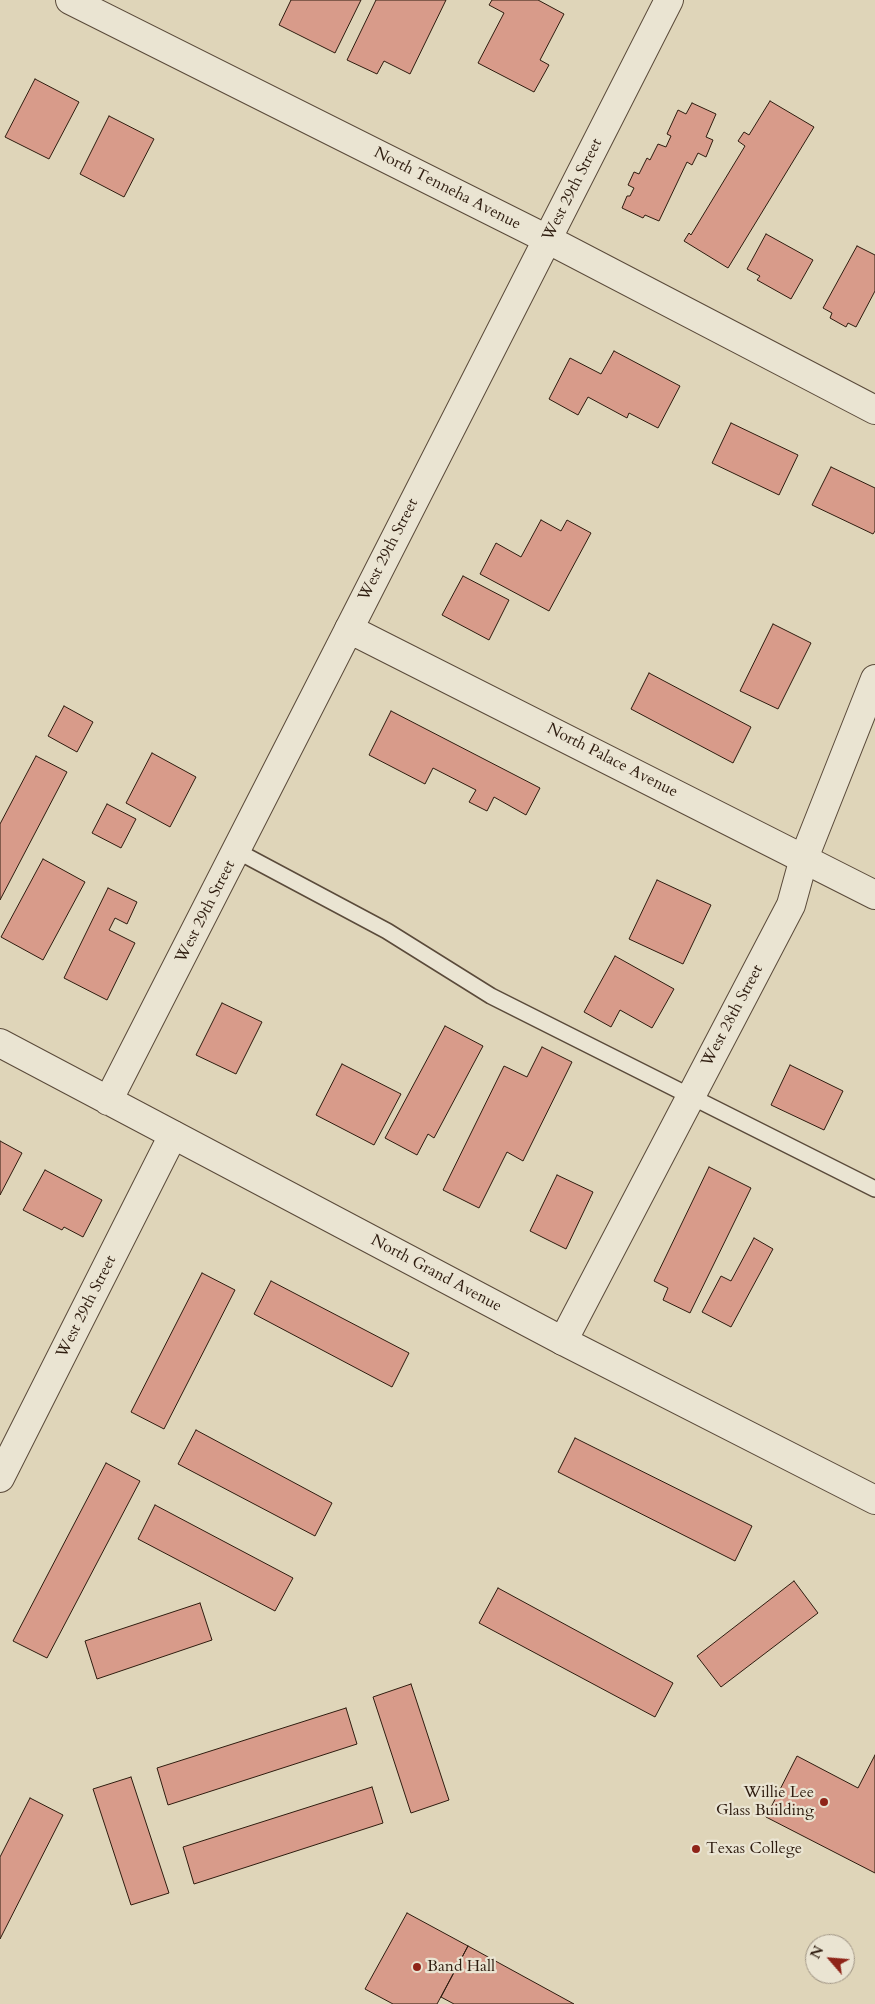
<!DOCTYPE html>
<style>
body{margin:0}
#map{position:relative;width:875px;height:2004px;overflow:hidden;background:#dfd5b9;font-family:Cardo,serif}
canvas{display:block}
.north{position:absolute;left:805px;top:1934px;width:50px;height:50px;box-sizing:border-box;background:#eae4d2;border:1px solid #9f9484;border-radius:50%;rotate:297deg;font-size:14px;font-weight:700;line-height:20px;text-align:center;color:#2e1c0f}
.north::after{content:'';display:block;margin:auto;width:18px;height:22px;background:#8f2418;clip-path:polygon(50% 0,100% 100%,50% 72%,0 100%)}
</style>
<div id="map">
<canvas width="875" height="2004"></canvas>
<div class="north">N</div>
</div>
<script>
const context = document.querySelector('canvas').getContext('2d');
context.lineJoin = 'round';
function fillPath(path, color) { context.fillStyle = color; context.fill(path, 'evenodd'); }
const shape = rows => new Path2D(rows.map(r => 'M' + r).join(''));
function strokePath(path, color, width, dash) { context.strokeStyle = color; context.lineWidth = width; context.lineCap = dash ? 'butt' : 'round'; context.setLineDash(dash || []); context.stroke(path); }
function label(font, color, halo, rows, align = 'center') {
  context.font = font + ' Cardo,serif'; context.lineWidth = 4.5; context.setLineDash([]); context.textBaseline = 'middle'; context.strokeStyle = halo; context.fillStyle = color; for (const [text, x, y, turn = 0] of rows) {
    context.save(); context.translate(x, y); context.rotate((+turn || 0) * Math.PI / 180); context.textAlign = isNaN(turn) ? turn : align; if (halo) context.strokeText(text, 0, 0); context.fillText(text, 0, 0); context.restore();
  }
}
const building = shape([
 [291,0,361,0,335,53,279,25,291,0],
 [376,0,446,0,410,74,384,61,377,74,347,60,376,0],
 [492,0,538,0,564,14,540,60,549,65,534,92,478,63,504,13,489,5,492,0],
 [35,79,79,102,49,159,5,137,35,79],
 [770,101,814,127,728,268,684,241,689,233,691,235,745,146,738,141,744,132,749,135,770,101],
 [692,103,716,114,706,137,713,140,706,157,698,153,692,165,687,162,659,221,645,215,643,218,622,208,627,196,630,196,634,188,628,185,634,172,639,174,647,158,650,160,658,144,666,147,671,136,667,134,678,110,686,114,692,103],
 [109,116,154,139,124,197,80,174,109,116],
 [766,234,813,260,791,299,757,280,760,276,747,269,766,234],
 [857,246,875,255,875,291,856,327,848,323,846,327,830,318,832,313,823,308,857,246],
 [614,351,680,386,658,428,629,413,627,418,588,397,578,415,549,399,570,358,601,374,614,351],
 [731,423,798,455,779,495,712,463,731,423],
 [831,467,875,488,875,531,873,534,812,505,831,467],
 [541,520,561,531,567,520,591,533,549,611,480,574,496,543,521,557,541,520],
 [463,576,509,600,489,640,442,615,463,576],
 [773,624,811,643,778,709,740,691,773,624],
 [649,673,751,727,733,763,631,709,649,673],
 [64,706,93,722,77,752,48,736,64,706],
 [391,711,540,788,526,815,494,797,487,811,469,802,476,790,433,768,425,784,369,755,391,711],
 [152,753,196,777,170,827,126,803,152,753],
 [36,756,67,772,0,900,0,824,36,756],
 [107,804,136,819,121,848,92,833,107,804],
 [43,859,85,882,43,960,1,937,43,859],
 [657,880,711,905,683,964,629,939,657,880],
 [108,888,137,902,127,924,115,918,109,930,135,943,107,1000,64,978,108,888],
 [615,956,674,989,652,1028,620,1010,611,1027,584,1012,615,956],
 [222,1003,262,1022,236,1074,196,1055,222,1003],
 [445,1026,483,1046,434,1138,428,1134,417,1155,385,1138,445,1026],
 [542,1047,572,1062,523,1161,507,1152,479,1208,443,1190,504,1066,527,1077,542,1047],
 [342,1064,401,1094,374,1145,316,1115,342,1064],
 [790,1065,843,1091,824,1130,771,1105,790,1065],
 [0,1141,22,1153,0,1195,0,1141],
 [709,1167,751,1188,690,1313,663,1300,668,1288,654,1281,709,1167],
 [45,1170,102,1200,83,1237,64,1227,62,1230,23,1210,45,1170],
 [557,1175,593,1192,566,1249,530,1231,557,1175],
 [754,1238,773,1249,731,1327,702,1312,721,1276,731,1281,754,1238],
 [202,1273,235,1290,164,1429,131,1412,202,1273],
 [271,1281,409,1353,392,1387,254,1314,271,1281],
 [196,1430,332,1503,315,1536,178,1464,196,1430],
 [575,1438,752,1526,735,1561,558,1472,575,1438],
 [106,1463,140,1481,47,1658,13,1641,106,1463],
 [155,1505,293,1578,275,1611,138,1539,155,1505],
 [794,1581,818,1613,721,1687,697,1656,794,1581],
 [498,1588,673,1683,655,1717,479,1623,498,1588],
 [200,1603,212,1640,97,1679,85,1641,200,1603],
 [411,1684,449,1800,411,1813,373,1697,411,1684],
 [346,1708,357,1744,168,1805,157,1768,346,1708],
 [875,1755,875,1873,766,1817,797,1756,858,1788,875,1755],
 [131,1777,169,1893,131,1905,93,1789,131,1777],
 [372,1787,383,1823,194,1884,183,1847,372,1787],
 [30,1798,63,1815,0,1939,0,1857,30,1798],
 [407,1913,468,1946,437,2004,393,2004,365,1989,407,1913],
 [468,1946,574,2004,454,2004,441,1997,468,1946]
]);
const service = shape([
 [237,851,387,931,491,996,875,1189]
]);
const minor = shape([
 [70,0,547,239,875,410],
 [349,629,669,0],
 [563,1341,791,905,804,858,875,679],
 [0,1478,173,1135]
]);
const tertiary = shape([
 [0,1043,563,1341,875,1500],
 [108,1101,349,629,875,895]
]);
const markers = [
 [824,1802,5,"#8f2418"],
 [696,1849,5,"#8f2418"],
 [417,1967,5,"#8f2418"]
];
const streetNames = [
 ["North Tenneha Avenue",447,189,27],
 ["West 29th Street",573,190,-63],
 ["West 29th Street",389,550,-63],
 ["North Palace Avenue",612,761,27],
 ["West 29th Street",206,912,-63],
 ["West 28th Street",733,1016,-62],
 ["North Grand Avenue",436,1274,28],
 ["West 29th Street",87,1307,-63]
];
const poiNames = [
 ["Willie Lee",814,1793,"right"],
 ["Glass Building",814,1811,"right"],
 ["Texas College",706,1849],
 ["Band Hall",427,1967]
];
fillPath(building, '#d89b8a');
strokePath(building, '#2e1c0f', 1);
strokePath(service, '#5a4a3a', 18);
strokePath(minor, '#5a4a3a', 30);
strokePath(tertiary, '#5a4a3a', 30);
strokePath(service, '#eae4d2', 15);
strokePath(minor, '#eae4d2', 28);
strokePath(tertiary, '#eae4d2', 28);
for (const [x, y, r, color] of markers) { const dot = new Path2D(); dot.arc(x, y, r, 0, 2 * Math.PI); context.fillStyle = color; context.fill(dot); strokePath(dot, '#eae4d2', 2); }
label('16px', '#2e1c0f', '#eae4d2', streetNames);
label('16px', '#2e1c0f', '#eae4d2', poiNames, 'left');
</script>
